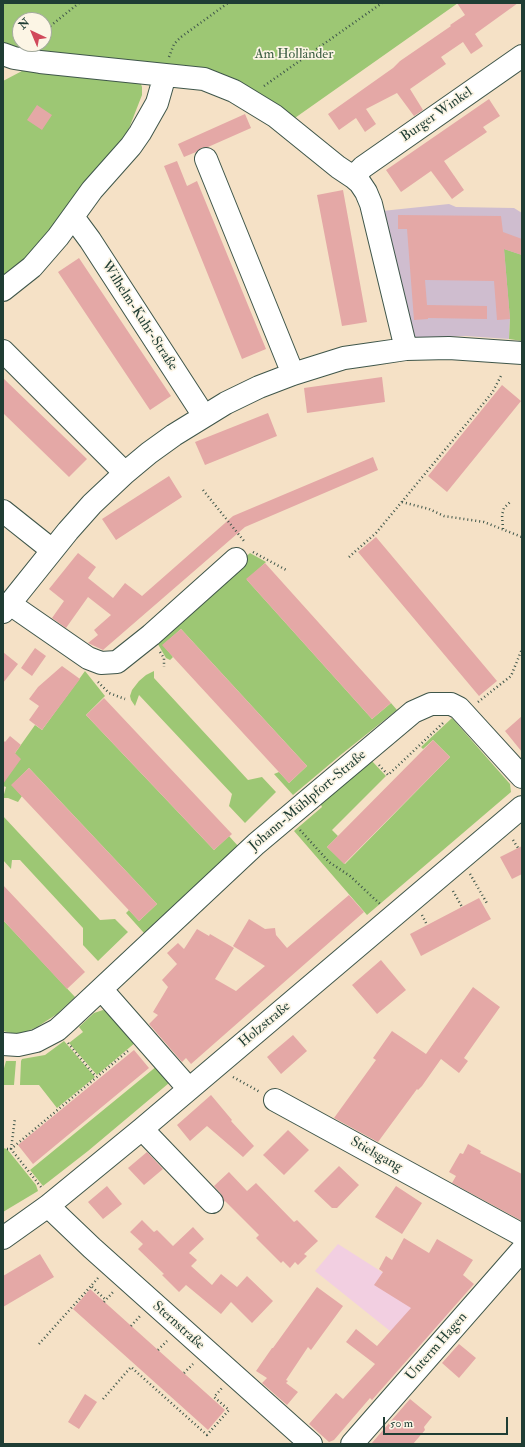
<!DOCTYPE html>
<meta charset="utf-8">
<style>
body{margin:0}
#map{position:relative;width:525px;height:1447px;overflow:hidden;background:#f5e1c6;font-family:"IM FELL Double Pica",serif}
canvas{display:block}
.frame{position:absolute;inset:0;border:4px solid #1f3d34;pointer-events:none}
.north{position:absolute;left:12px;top:12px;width:40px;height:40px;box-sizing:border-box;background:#fcf5e5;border:1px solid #a4ab9e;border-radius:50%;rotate:316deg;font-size:11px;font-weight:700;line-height:16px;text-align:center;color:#1f3d34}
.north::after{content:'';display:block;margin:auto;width:14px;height:18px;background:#d1495b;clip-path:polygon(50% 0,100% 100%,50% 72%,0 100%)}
.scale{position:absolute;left:383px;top:1417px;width:125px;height:18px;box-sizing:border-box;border:2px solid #1f3d34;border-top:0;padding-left:5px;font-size:12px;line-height:14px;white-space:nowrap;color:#1f3d34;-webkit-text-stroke:3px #fcf5e5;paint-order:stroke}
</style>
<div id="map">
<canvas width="525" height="1447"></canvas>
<div class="frame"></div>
<div class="north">N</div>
<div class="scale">50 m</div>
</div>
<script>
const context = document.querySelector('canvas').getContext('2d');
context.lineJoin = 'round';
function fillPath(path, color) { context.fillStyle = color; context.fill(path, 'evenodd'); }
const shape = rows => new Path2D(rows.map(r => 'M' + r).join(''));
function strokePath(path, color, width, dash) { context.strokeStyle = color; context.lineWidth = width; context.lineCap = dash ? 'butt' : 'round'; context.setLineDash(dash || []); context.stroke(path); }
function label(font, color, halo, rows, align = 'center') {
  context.font = font + ' "IM FELL Double Pica",serif'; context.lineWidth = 3.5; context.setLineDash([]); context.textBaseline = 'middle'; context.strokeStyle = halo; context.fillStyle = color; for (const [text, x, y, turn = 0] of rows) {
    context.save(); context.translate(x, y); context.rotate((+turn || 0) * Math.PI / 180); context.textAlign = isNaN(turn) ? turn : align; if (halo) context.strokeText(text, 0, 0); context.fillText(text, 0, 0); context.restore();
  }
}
const built = shape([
 [338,1244,448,1314,415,1351,315,1271]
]);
const industrial = shape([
 [449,204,456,207,514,208,522,213,522,255,510,319,509,339,466,336,415,338,413,335,382,211]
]);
const green = shape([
 [3,3,458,3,292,120,258,95,19,49,3,44],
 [20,20,44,20,44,44,20,44],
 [34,68,140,81,142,87,142,95,126,136,43,246,3,277,3,81,22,71],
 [504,249,522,255,522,341,509,339,510,319],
 [250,553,266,562,247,580,372,719,391,703,397,710,343,753,293,795,274,774,279,772,289,783,307,766,181,629,163,645,173,657,170,660,166,658,155,639],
 [85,671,105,696,86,715,214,850,229,836,238,846,144,933,126,913,129,910,139,921,157,904,29,768,12,785,22,796,18,802,8,798,3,798,6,787,3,786,3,770,35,725,42,730],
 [154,671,154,678,248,780,262,777,276,792,245,823,229,806,232,794,139,695,135,706,131,700,130,696,132,690,139,681,146,675],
 [452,718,510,784,511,792,367,915,294,831,322,807,320,803,371,760,386,776,332,830,338,836,327,847,345,864,450,757,433,740,423,749,421,747],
 [3,816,100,920,115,919,128,932,98,961,83,945,83,928,20,860,12,860,11,869,3,860],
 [3,920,75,997,57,1014,37,1027,23,1033,11,1033,3,1031],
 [103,1010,106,1011,136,1042,97,1075,69,1043,83,1032,79,1027,94,1013],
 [64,1041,95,1077,57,1108,39,1085,20,1085,21,1061,22,1059,45,1055],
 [6,1061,16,1061,14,1085,4,1085,3,1091,3,1072],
 [157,1066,169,1083,88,1151,43,1186,30,1170],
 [3,1148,7,1149,36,1185,38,1191,3,1212]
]);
const building = shape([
 [457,3,518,3,475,34,483,46,471,54,463,42,441,57,446,64,410,89,423,110,414,116,397,93,366,109,376,124,365,132,356,118,339,130,328,114,393,68,400,61,451,26,450,25,465,15],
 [489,99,500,116,483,127,487,132,444,161,464,190,452,199,431,171,401,192,386,170],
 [37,105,52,115,42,130,27,120],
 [245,114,251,128,208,147,201,148,196,152,184,157,178,144],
 [177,161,187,186,197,181,266,349,242,359,164,166],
 [343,190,367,322,342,326,317,195],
 [398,215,501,216,503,232,522,239,522,255,504,249,510,319,497,320,494,281,425,280,427,305,487,306,487,319,428,318,428,319,414,320,407,229,398,229],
 [79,258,171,396,150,410,58,272],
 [382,377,385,402,307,413,304,388],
 [3,378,87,459,69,477,3,413],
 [502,385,521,401,447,492,428,476],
 [268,413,277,436,205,465,195,442],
 [373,457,378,470,245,527,103,650,88,643,98,635,94,630,111,615,88,597,66,628,52,618,64,601,49,589,78,553,96,567,88,578,113,598,125,583,142,596,233,516],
 [169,476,182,497,116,540,102,519],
 [376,537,497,681,479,696,358,552],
 [265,563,391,703,372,719,246,579],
 [181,629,307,766,289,783,162,645],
 [35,648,46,656,32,676,21,668],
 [3,652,18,664,3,683],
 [62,666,80,679,42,730,29,720,39,706,29,699,38,687],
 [104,698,232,834,214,850,86,715],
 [522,716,522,752,505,731],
 [10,736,21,745,15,753,21,759,3,784,3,740,5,742],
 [433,740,450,757,344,864,327,847],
 [29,768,157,904,139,921,11,785],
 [522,846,522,874,512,879,500,857],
 [3,885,85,972,67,989,3,920],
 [349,895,364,912,191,1064,186,1058,182,1062,149,1024,158,1015,153,1012,168,987,162,980,177,964,167,953,178,943,184,949,197,929,209,936,210,934,234,948,215,979,236,991,265,966,233,946,249,919,265,929,275,928,276,935,287,948],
 [479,898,491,919,421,956,410,934],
 [381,960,406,990,377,1014,352,985],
 [473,987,500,1007,464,1058,468,1061,459,1073,441,1059,422,1086,418,1090,417,1089,378,1142,334,1118,376,1060,373,1058,392,1031,426,1054],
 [293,1035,307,1051,281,1074,267,1057],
 [134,1050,149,1068,33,1164,18,1145],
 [211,1095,232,1120,231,1121,254,1146,243,1157,207,1126,190,1141,177,1125],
 [288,1130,309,1150,284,1175,263,1155],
 [468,1144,481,1151,480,1153,522,1174,522,1221,452,1183,456,1176,449,1172,460,1153,463,1154],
 [147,1152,163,1169,144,1185,128,1168],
 [339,1166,359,1185,337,1208,332,1208,314,1191],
 [229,1172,247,1191,256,1183,294,1222,297,1220,318,1241,304,1254,307,1256,298,1265,295,1262,290,1268,283,1261,281,1263,256,1238,259,1235,225,1201,224,1202,221,1194,214,1186],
 [107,1186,122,1204,103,1219,88,1202],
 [396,1186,422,1203,402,1234,375,1217],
 [142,1220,154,1232,157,1230,173,1246,193,1227,204,1239,189,1253,197,1260,191,1266,212,1285,221,1274,237,1287,247,1276,273,1301,252,1323,231,1302,221,1314,186,1285,179,1292,162,1275,164,1274,138,1249,143,1244,130,1232],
 [404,1238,429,1253,437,1239,473,1260,463,1275,474,1284,372,1400,370,1398,334,1440,329,1442,309,1424,336,1393,343,1399,375,1364,346,1342,356,1329,377,1346,411,1308,374,1285,383,1272,379,1269,386,1256,392,1260],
 [40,1254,54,1277,3,1307,3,1276],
 [317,1287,343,1306,311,1350,308,1347,286,1380,288,1381,286,1383,298,1392,287,1405,262,1383,267,1378,256,1371,272,1348,273,1348],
 [90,1289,225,1410,208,1430,73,1309],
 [459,1344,476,1358,459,1378,442,1363],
 [85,1394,97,1402,79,1429,68,1422],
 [410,1399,432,1417,424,1427,425,1430,413,1444,371,1444]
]);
const path = shape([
 [44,31,79,3],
 [169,57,174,44,181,37,228,3],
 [264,86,382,3],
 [203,490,244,541],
 [402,502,429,509,444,516,484,522,522,537],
 [503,529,502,515,504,508,510,502],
 [253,552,288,571],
 [349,557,376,533,492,393,501,376],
 [160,652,164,658,164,667],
 [98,682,109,693,125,699],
 [478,702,511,676,522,649],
 [379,765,388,775,443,723],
 [300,830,329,862,350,876,380,904],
 [513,840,518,848],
 [470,874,488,905],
 [453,891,462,907],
 [422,915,427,925],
 [68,1043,96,1077],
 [233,1077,260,1092],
 [3,1149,11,1149,15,1118],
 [41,1187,11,1149,129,1050],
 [98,1278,91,1286,106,1300],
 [104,1302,113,1292],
 [131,1326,140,1316],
 [39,1344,91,1286],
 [158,1350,167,1341],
 [184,1373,193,1364],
 [103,1399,131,1367,207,1435,229,1410,214,1397,222,1388]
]);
const minor = shape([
 [3,54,14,58,40,62,204,79,234,91,275,116,338,167,353,177,360,183,366,192,371,204,406,349],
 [206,159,293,374],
 [353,177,363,167,522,56],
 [73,217,90,240,204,416],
 [3,290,32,267,58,237,92,190,131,146,140,133,157,103,165,75],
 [3,351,125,473],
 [3,511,52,550],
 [10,604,88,658,101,663,117,662,151,635,236,559],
 [3,612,68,531,92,504,125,473,149,453,174,435,226,403,259,387,293,374,344,358,372,354,406,349,449,348,522,353],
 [102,990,189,1089],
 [3,1044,18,1045,36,1041,57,1030,67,1021,256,844,413,712,431,704,451,704,459,708,522,777],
 [275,1100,522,1235],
 [142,1129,212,1202],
 [48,1206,92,1248,311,1444],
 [3,1238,48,1206,142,1129,522,807],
 [352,1444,522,1250]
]);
const parkNames = [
 ["Am Holländer",294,55]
];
const streetNames = [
 ["Burger Winkel",437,115,-35],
 ["Wilhelm-Kuhr-Straße",139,316,57],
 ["Johann-Mühlpfort-Straße",308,801,-40],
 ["Holzstraße",265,1025,-40],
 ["Stielsgang",376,1155,29],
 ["Sternstraße",178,1326,42],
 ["Unterm Hagen",437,1347,-49]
];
fillPath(built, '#f2cfe1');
fillPath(industrial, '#cfbdcf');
fillPath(green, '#9dc774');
fillPath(building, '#e4a8a6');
strokePath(minor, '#3f564a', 24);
strokePath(path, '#3f564a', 2.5, [1, 3]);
strokePath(minor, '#fff', 22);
label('14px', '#3e6044', '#fcf5e5', parkNames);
label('14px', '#1f3d34', '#fcf5e5', streetNames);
</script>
